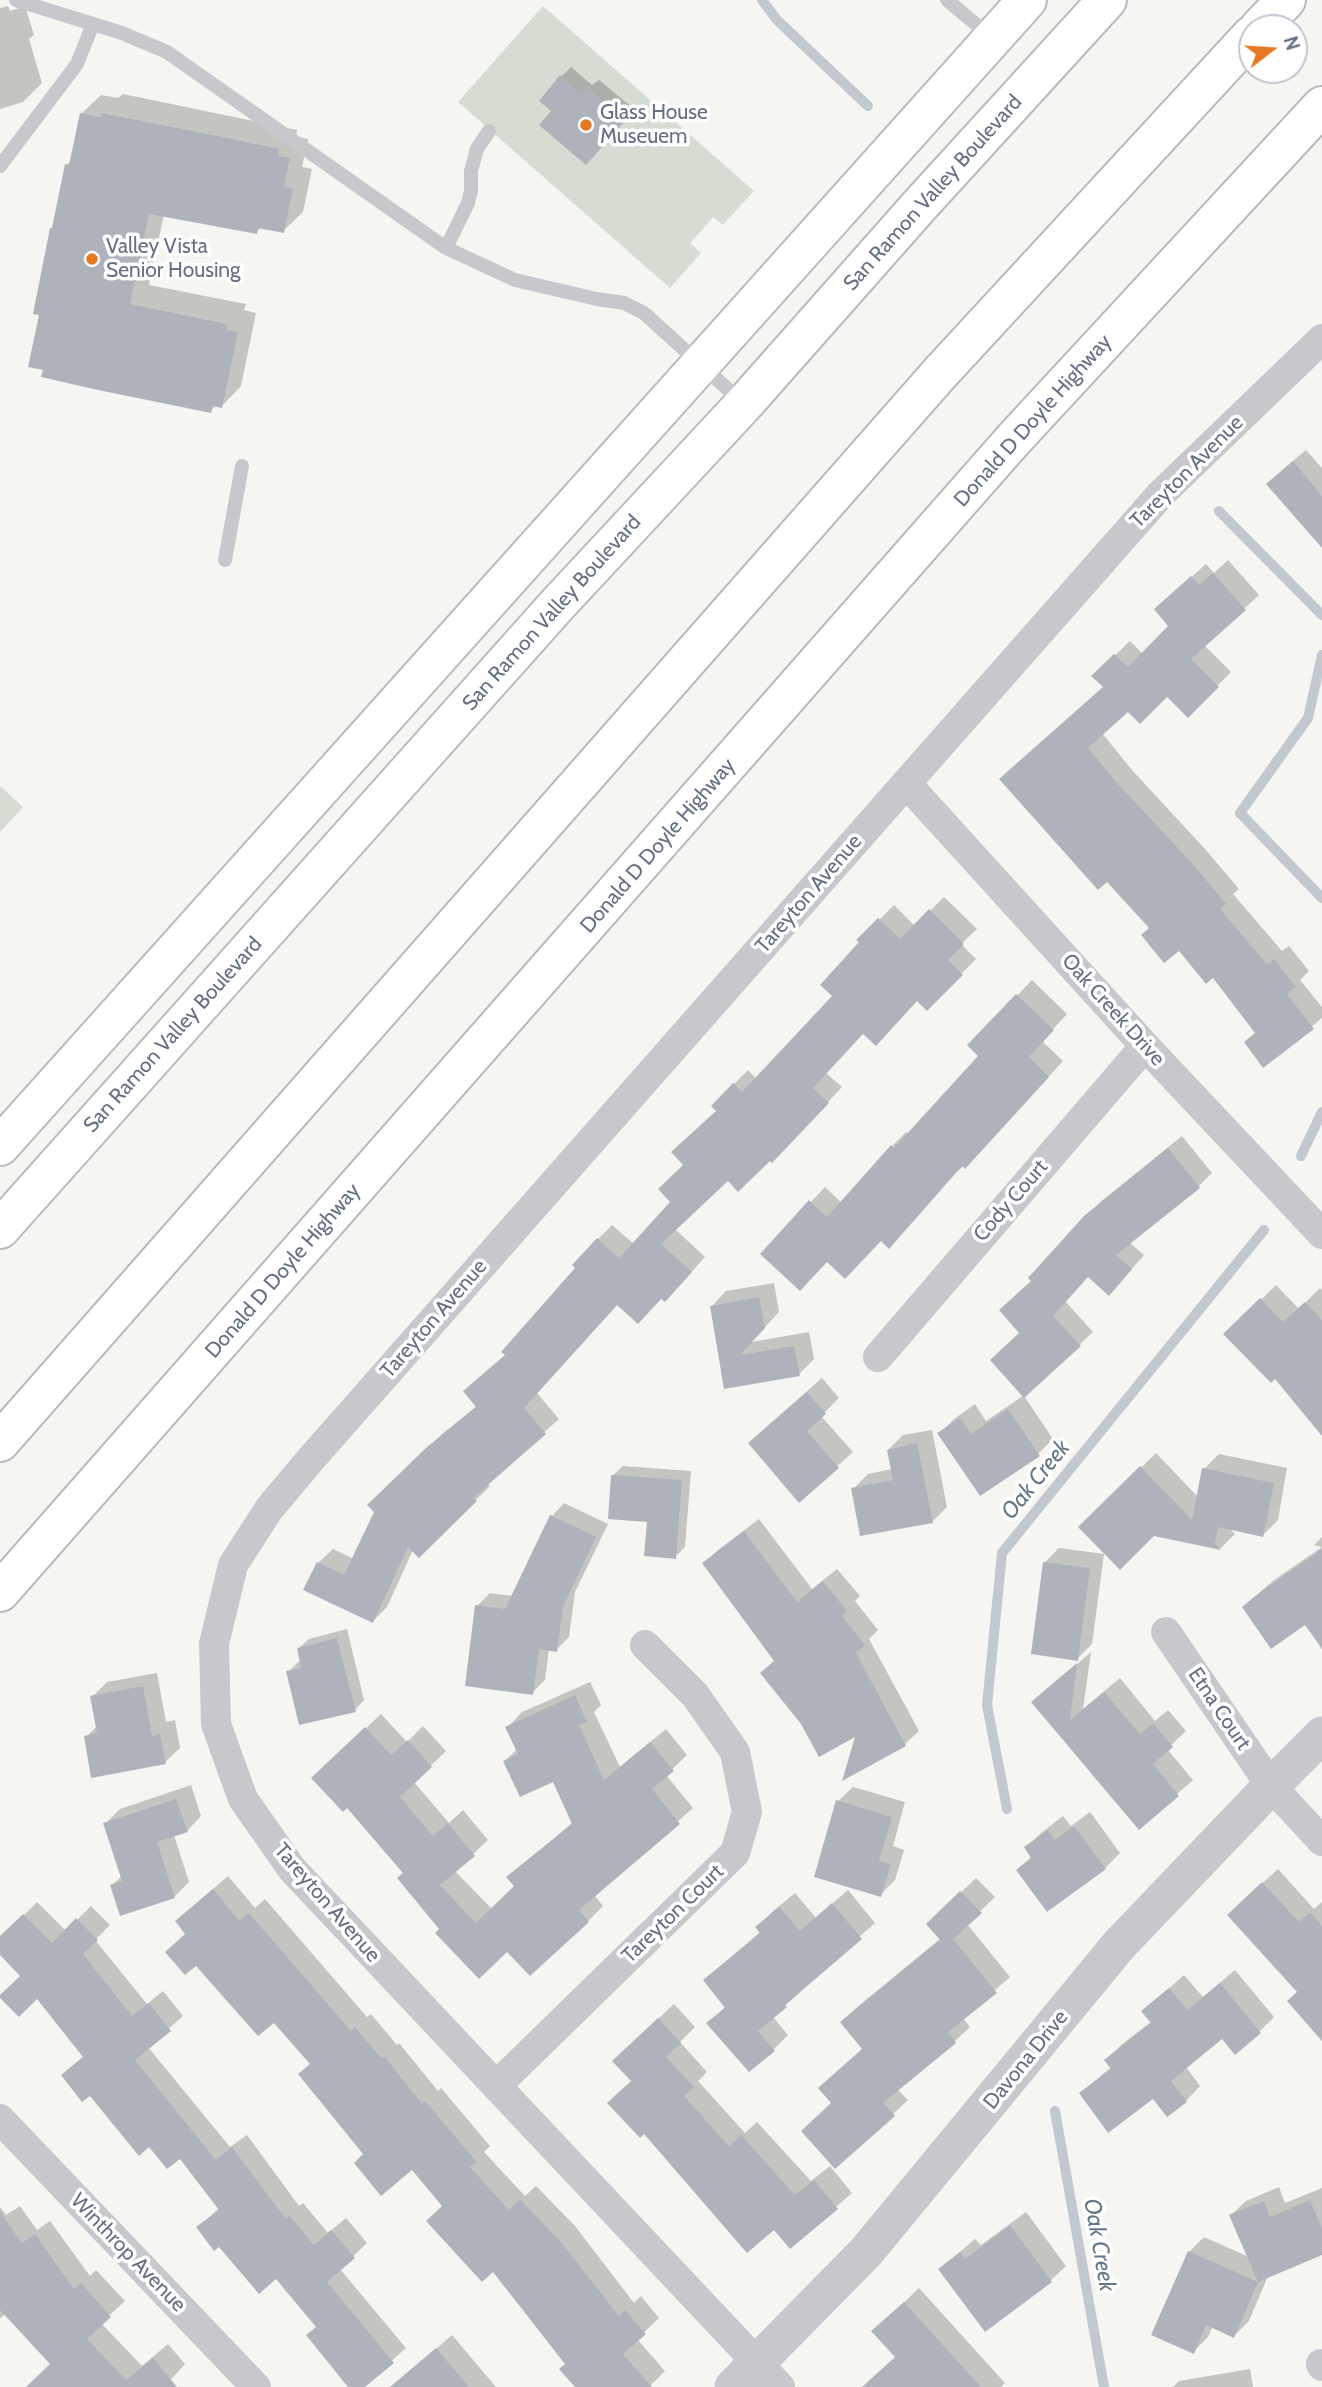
<!DOCTYPE html>
<style>
body{margin:0}
#map{position:relative;width:1322px;height:2387px;overflow:hidden;background:#f5f6f2;font-family:Cabin,sans-serif}
canvas{display:block}
.north{position:absolute;left:1238px;top:14px;width:70px;height:70px;box-sizing:border-box;background:#fff;border:2px solid #c1c6ce;border-radius:50%;rotate:73deg;font-size:19px;font-weight:700;line-height:28px;text-align:center;color:#657084}
.north::after{content:'';display:block;margin:auto;width:24px;height:32px;background:#e47825;clip-path:polygon(50% 0,100% 100%,50% 72%,0 100%)}
</style>
<div id="map">
<canvas width="1322" height="2387"></canvas>
<div class="north">N</div>
</div>
<script>
const context = document.querySelector('canvas').getContext('2d');
context.lineJoin = 'round';
function fillPath(path, color) { context.fillStyle = color; context.fill(path, 'evenodd'); }
const shape = rows => new Path2D(rows.map(r => 'M' + r).join(''));
function strokePath(path, color, width, dash) { context.strokeStyle = color; context.lineWidth = width; context.lineCap = dash ? 'butt' : 'round'; context.setLineDash(dash || []); context.stroke(path); }
function label(font, color, halo, rows, align = 'center') {
  context.font = font + ' Cabin,sans-serif'; context.lineWidth = 7; context.setLineDash([]); context.textBaseline = 'middle'; context.strokeStyle = halo; context.fillStyle = color; for (const [text, x, y, turn = 0] of rows) {
    context.save(); context.translate(x, y); context.rotate((+turn || 0) * Math.PI / 180); context.textAlign = isNaN(turn) ? turn : align; if (halo) context.strokeText(text, 0, 0); context.fillText(text, 0, 0); context.restore();
  }
}
const green = shape([
 [543,6,754,191,723,225,713,217,702,230,690,243,701,253,670,288,458,102],
 [0,786,23,807,0,832]
]);
const shadow = shape([
 [8,6,10,11,25,6,34,35,29,39,42,83,23,102,0,109,0,8],
 [571,67,592,85,599,80,634,109,596,153,553,111,561,77],
 [123,94,297,130,296,136,308,139,302,167,312,169,303,212,283,231,262,227,256,232,164,214,149,285,246,304,244,310,256,313,241,386,222,406,217,405,210,411,41,314,55,226,67,165,72,160,81,114,101,95,118,98],
 [1306,450,1322,468,1322,541,1281,471],
 [1228,560,1259,595,1204,645,1231,672,1188,715,1167,694,1128,710,1102,733,1132,770,1205,849,1239,889,1233,894,1282,951,1289,946,1309,971,1300,980,1322,1007,1322,1018,1264,1066,1256,1032,1213,976,1151,927,1107,879,1001,779,1104,687,1094,676,1130,641,1143,654,1171,626,1171,595,1206,564,1214,573],
 [944,897,977,929,961,944,976,959,927,1008,918,999,864,1032,826,1073,842,1087,786,1147,770,1159,728,1179,675,1229,705,1257,679,1286,662,1297,618,1304,537,1393,559,1419,487,1483,490,1486,419,1556,413,1550,387,1607,373,1621,318,1563,333,1549,354,1559,376,1511,370,1505,442,1434,477,1406,506,1354,578,1268,598,1239,612,1225,634,1244,672,1201,685,1164,734,1084,748,1070,757,1079,835,996,861,942,859,940,894,905,915,926],
 [1032,980,1067,1014,1042,1041,1063,1061,979,1152,881,1239,827,1260,762,1254,825,1187,842,1203,892,1146,906,1132,909,1134,980,1055,970,1045],
 [1182,1136,1212,1173,1199,1186,1129,1242,1144,1255,1122,1280,1088,1275,1065,1301,1093,1332,1024,1396,1053,1439,1038,1454,940,1433,954,1419,975,1404,986,1421,1024,1395,1021,1332,1033,1280,1099,1203],
 [774,1283,779,1312,751,1342,809,1332,814,1359,799,1374,725,1387,712,1306,726,1291],
 [1276,1285,1299,1309,1320,1288,1322,1290,1322,1433,1275,1376,1226,1334],
 [822,1378,839,1398,821,1416,853,1452,800,1500,765,1428],
 [932,1430,947,1507,932,1522,853,1489,868,1474,892,1469,888,1450,903,1435],
 [1156,1453,1198,1497,1204,1469,1219,1454,1287,1468,1278,1520,1263,1535,1229,1528,1235,1534,1221,1548,1153,1535,1080,1527],
 [623,1466,691,1471,685,1547,675,1557,613,1475],
 [564,1503,608,1524,575,1592,569,1637,556,1650,549,1649,545,1680,532,1693,477,1606,490,1593,513,1596,552,1516],
 [759,1519,812,1589,837,1569,860,1596,855,1601,878,1630,869,1639,919,1731,905,1744,845,1777,858,1734,803,1723,762,1673,776,1659,704,1564,718,1550],
 [1322,1537,1322,1641,1306,1623,1258,1594,1274,1580,1322,1547,1314,1545],
 [1059,1548,1104,1554,1092,1644,1077,1659,1044,1563],
 [347,1629,364,1700,355,1710,288,1672,298,1662,302,1661,299,1648,309,1639],
 [1091,1652,1083,1709,1120,1678,1155,1721,1168,1710,1186,1731,1167,1749,1193,1780,1139,1827,1034,1702],
 [157,1673,166,1722,175,1720,180,1748,165,1762,86,1737,98,1725,92,1697,107,1682],
 [590,1682,601,1705,594,1712,620,1767,666,1729,687,1755,666,1775,693,1808,594,1895,603,1906,588,1921,507,1950,441,1929,405,1873,328,1764,381,1714,407,1742,423,1726,446,1751,414,1782,449,1823,463,1810,488,1840,455,1871,492,1909,516,1886,509,1877,573,1822,554,1780,505,1761,517,1749,508,1727,522,1712],
 [191,1785,201,1816,187,1831,174,1835,189,1882,174,1897,112,1885,122,1876,105,1824,120,1809],
 [853,1787,905,1802,893,1846,904,1850,895,1880,880,1895,838,1801],
 [1090,1812,1120,1853,1105,1868,1018,1870,1032,1856,1026,1848,1041,1833,1063,1816,1071,1826],
 [1278,1869,1314,1909,1322,1902,1322,2038,1299,1992,1244,1900],
 [228,1876,255,1908,265,1899,367,2017,371,2014,397,2045,399,2043,438,2091,441,2088,490,2146,484,2152,525,2196,536,2186,575,2226,634,2303,641,2296,659,2318,637,2339,665,2371,649,2387,577,2387,567,2363,412,2167,365,2154,300,2074,311,2063,274,2020,187,1933,192,1907],
 [976,1878,995,1897,967,1924,1010,1977,963,2018,970,2027,955,2041,897,2089,908,2100,893,2114,833,2103,863,2048,842,2022,856,2008,941,1938,928,1924],
 [848,1890,875,1923,799,1990,800,1992,773,2017,788,2035,773,2050,709,2023,726,2006,705,1981,761,1931,758,1927,772,1912,795,1893,816,1918],
 [37,1902,66,1931,91,1906,110,1925,95,1940,147,2004,163,1991,183,2016,148,2047,230,2147,247,2135,299,2206,303,2203,328,2233,346,2218,367,2243,340,2269,406,2348,362,2387,351,2387,318,2326,276,2277,219,2245,199,2227,219,2208,180,2156,150,2145,90,2094,63,2075,84,2056,22,1976,0,1953,0,1939],
 [1235,1970,1274,2017,1259,2032,1222,2037,1186,2067,1200,2086,1186,2101,1153,2096,1081,2093,1111,2067,1106,2060,1121,2045,1152,2021,1143,2011,1184,1975,1203,1997],
 [674,2004,695,2027,680,2042,707,2072,698,2081,745,2133,757,2122,811,2181,830,2166,852,2193,790,2247,633,2080,629,2046],
 [1279,2187,1285,2203,1322,2188,1322,2253,1268,2276,1249,2321,1234,2336,1213,2326,1208,2337,1193,2352,1189,2252,1204,2237,1249,2257,1231,2215,1246,2201],
 [20,2206,37,2230,50,2221,90,2276,96,2270,125,2301,101,2323,142,2366,168,2344,185,2364,164,2387,28,2387,52,2364,6,2314,0,2318,0,2207,6,2215],
 [1026,2212,1066,2266,1051,2280,985,2329,940,2269,975,2239,981,2245],
 [919,2288,1005,2383,1001,2387,878,2387,897,2356,889,2317],
 [452,2335,496,2387,410,2387,403,2378],
 [1250,2369,1253,2387,1173,2387,1179,2381]
]);
const stream = shape([
 [762,0,777,20,868,106],
 [1219,511,1322,615],
 [1322,655,1308,718,1240,813,1322,898],
 [1301,1156,1322,1112],
 [1007,1809,987,1705,1002,1553,1264,1230],
 [1055,2111,1104,2387]
]);
const building = shape([
 [560,75,581,94,588,88,626,120,586,165,539,125,551,111,539,101],
 [80,113,101,117,101,113,223,137,279,149,278,156,290,158,284,187,293,188,284,233,258,228,257,234,149,214,130,304,227,324,226,330,238,332,222,408,213,406,211,413,98,390,41,377,43,370,28,367,39,315,33,314,50,228,52,228,65,164,69,165],
 [1293,461,1322,496,1322,548,1266,484],
 [1213,573,1246,610,1191,659,1219,687,1188,718,1167,697,1140,724,1128,712,1088,748,1118,784,1192,863,1226,904,1220,909,1267,964,1274,959,1296,987,1287,994,1314,1029,1263,1068,1244,1042,1255,1033,1213,978,1206,984,1179,951,1164,963,1141,935,1149,928,1107,882,1098,890,999,779,1103,687,1091,676,1114,654,1128,667,1168,626,1154,609,1191,576,1199,585],
 [929,909,964,944,948,960,963,975,927,1011,917,1001,876,1046,863,1034,813,1088,829,1103,772,1163,770,1161,738,1192,728,1181,661,1244,692,1272,665,1302,661,1299,638,1324,617,1305,524,1408,546,1434,473,1498,477,1501,419,1558,408,1547,373,1623,303,1590,317,1562,344,1575,374,1512,367,1505,426,1448,476,1407,463,1391,505,1355,501,1352,575,1268,572,1265,597,1238,619,1258,670,1202,658,1189,683,1165,671,1152,716,1111,711,1106,733,1083,742,1092,832,996,820,985,859,942,856,940,878,918,900,939],
 [1016,994,1054,1030,1029,1057,1049,1077,965,1169,962,1166,889,1249,881,1241,845,1279,827,1262,800,1291,760,1254,809,1200,827,1217,891,1145,894,1148,978,1056,967,1045],
 [1168,1148,1200,1188,1116,1255,1132,1269,1109,1296,1088,1277,1053,1316,1081,1346,1024,1398,990,1360,1019,1333,999,1310,1031,1281,1028,1278,1084,1216],
 [759,1297,765,1328,740,1355,794,1346,800,1376,724,1389,710,1306],
 [1260,1298,1283,1322,1305,1302,1322,1320,1322,1436,1275,1379,1271,1383,1223,1334],
 [807,1392,826,1414,807,1431,839,1468,799,1503,748,1443],
 [1008,1409,1040,1456,980,1496,937,1433,960,1418,971,1434],
 [917,1443,933,1523,860,1536,851,1488,893,1480,887,1450],
 [1140,1466,1192,1520,1202,1468,1274,1483,1263,1537,1218,1527,1215,1543,1221,1550,1154,1536,1120,1570,1078,1527],
 [611,1475,682,1480,676,1559,644,1556,647,1522,608,1519],
 [550,1515,596,1537,563,1607,557,1652,539,1649,533,1695,465,1686,475,1605,505,1609],
 [744,1531,797,1602,823,1581,847,1611,842,1616,865,1645,856,1653,906,1746,842,1781,855,1737,819,1757,801,1724,760,1673,774,1661,702,1563],
 [1322,1549,1322,1649,1305,1625,1271,1649,1242,1607,1259,1593],
 [1043,1562,1090,1568,1078,1661,1031,1654],
 [337,1638,356,1712,299,1725,286,1671,301,1668,297,1648],
 [1077,1663,1070,1720,1104,1692,1140,1734,1153,1723,1173,1747,1153,1764,1179,1796,1139,1830,1031,1702],
 [143,1686,152,1736,160,1734,166,1764,91,1778,84,1736,97,1733,90,1696],
 [575,1695,587,1722,579,1725,604,1780,650,1742,674,1771,652,1789,680,1824,579,1910,589,1922,530,1976,507,1952,479,1979,435,1933,439,1929,397,1878,403,1873,347,1808,343,1812,311,1778,365,1727,391,1755,408,1740,432,1767,400,1797,433,1836,448,1823,475,1856,440,1885,476,1923,514,1886,506,1877,572,1824,553,1782,520,1797,503,1761,518,1754,505,1727],
 [176,1799,188,1832,157,1842,175,1898,120,1916,110,1885,122,1881,103,1823],
 [836,1800,892,1817,879,1861,891,1864,881,1897,814,1877],
 [1074,1826,1106,1869,1047,1912,1016,1870,1031,1858,1024,1847,1048,1830,1055,1840],
 [1262,1882,1299,1922,1310,1912,1322,1926,1322,2041,1287,2001,1297,1992,1227,1915],
 [213,1889,239,1921,249,1913,351,2031,355,2027,381,2058,384,2056,422,2104,425,2101,477,2162,470,2167,509,2210,520,2199,560,2241,619,2316,625,2310,646,2334,623,2354,652,2387,575,2387,559,2369,565,2364,493,2272,482,2282,426,2221,442,2206,412,2170,381,2196,354,2163,363,2154,298,2074,310,2064,274,2023,258,2036,196,1966,185,1975,165,1952,185,1934,175,1921],
 [960,1891,982,1913,953,1939,997,1993,948,2032,956,2043,883,2103,895,2116,835,2169,801,2131,831,2103,818,2088,862,2049,840,2022,940,1940,926,1924],
 [832,1903,862,1939,785,2005,787,2007,758,2031,775,2051,749,2072,706,2023,725,2008,703,1980,760,1933,755,1927,779,1907,800,1931],
 [23,1914,52,1943,76,1918,98,1940,83,1954,132,2016,149,2003,171,2031,135,2060,216,2160,232,2147,285,2218,289,2215,314,2245,331,2230,355,2258,327,2282,394,2363,365,2387,348,2387,306,2335,316,2327,276,2279,259,2294,219,2247,214,2251,196,2227,219,2210,180,2159,167,2169,149,2147,139,2156,90,2096,82,2102,61,2075,83,2057,37,1999,19,2017,0,1998,0,1995,20,1976,0,1955,0,1936],
 [1220,1983,1261,2033,1235,2055,1222,2039,1171,2081,1187,2102,1167,2117,1153,2099,1108,2133,1079,2093,1111,2069,1104,2060,1151,2023,1141,2011,1169,1988,1187,2010],
 [658,2018,681,2043,666,2057,694,2087,684,2096,729,2146,741,2135,795,2195,814,2180,838,2209,790,2249,774,2230,747,2253,644,2134,640,2138,607,2103,631,2081,612,2061],
 [1310,2200,1322,2228,1322,2255,1258,2282,1234,2338,1206,2325,1194,2354,1151,2335,1188,2251,1258,2282,1229,2215,1264,2201,1270,2217],
 [0,2212,22,2243,35,2234,74,2289,81,2283,111,2317,87,2339,126,2380,153,2358,177,2387,26,2387,50,2364,0,2310],
 [1010,2225,1052,2282,985,2332,938,2269,960,2252,965,2259],
 [904,2302,981,2387,862,2387,895,2357,871,2331],
 [436,2348,469,2387,390,2387]
]);
const service = shape([
 [16,0,122,33,167,52,446,248,515,280,597,299,624,303,644,313,743,403],
 [947,0,991,37],
 [0,166,77,64,93,24],
 [446,248,468,203,471,191,471,171,477,149,489,131],
 [225,560,242,466]
]);
const minor = shape([
 [906,783,1145,1046,1322,1234],
 [878,1357,1145,1046],
 [1166,1632,1271,1786,1322,1841],
 [496,2086,735,1853,747,1812,735,1752,695,1695,645,1645],
 [0,2119,256,2387],
 [1321,2364,1322,2366],
 [780,2387,292,1869,243,1799,216,1724,214,1644,233,1565,269,1509,311,1459,1161,494,1322,339]
]);
const tertiary = shape([
 [733,2387,866,2252,1119,1945,1271,1786,1322,1735]
]);
const secondary = shape([
 [0,1146,1027,0],
 [0,1229,557,605,744,404,920,205,1107,0]
]);
const motorway = shape([
 [1259,28,1286,0],
 [0,1442,940,373,1252,35],
 [0,1592,1013,440,1322,106]
]);
const markers = [
 [586,125,7,"#e47825"],
 [92,259,7,"#e47825"]
];
const poiNames = [
 ["Glass House",600,113],
 ["Museuem",600,137],
 ["Valley Vista",106,247],
 ["Senior Housing",106,271]
];
const streetNames = [
 ["San Ramon Valley Boulevard",933,193,-48],
 ["Donald D Doyle Highway",1033,421,-48],
 ["Tareyton Avenue",1187,472,-45],
 ["San Ramon Valley Boulevard",552,613,-48],
 ["Donald D Doyle Highway",658,846,-49],
 ["Tareyton Avenue",809,894,-49],
 ["Oak Creek Drive",1113,1010,48],
 ["San Ramon Valley Boulevard",173,1035,-48],
 ["Cody Court",1011,1201,-49],
 ["Donald D Doyle Highway",283,1271,-49],
 ["Tareyton Avenue",434,1319,-49],
 ["Etna Court",1219,1709,56],
 ["Tareyton Avenue",327,1903,49],
 ["Tareyton Court",673,1914,-44],
 ["Davona Drive",1026,2060,-51],
 ["Winthrop Avenue",128,2253,46]
];
const waterNames = [
 ["Oak Creek",1036,1480,-51],
 ["Oak Creek",1099,2245,80]
];
fillPath(green, '#d5ddd3');
fillPath(shadow, '#0003');
strokePath(stream, '#c1c8cf', 10);
fillPath(building, '#aeb3bb');
strokePath(secondary, '#b8bbc0', 42);
strokePath(motorway, '#b6b8bc', 42);
strokePath(service, '#c6c8cc', 14);
strokePath(minor, '#c6c8cc', 30);
strokePath(tertiary, '#c6c8cc', 37);
strokePath(secondary, '#fff', 38);
strokePath(motorway, '#fff', 38);
for (const [x, y, r, color] of markers) { const dot = new Path2D(); dot.arc(x, y, r, 0, 2 * Math.PI); context.fillStyle = color; context.fill(dot); strokePath(dot, '#fff', 2.5); }
label('21px', '#657084', '#fff', poiNames, 'left');
label('21px', '#657084', '#fff', streetNames);
label('italic 23px', '#657787', '#fff', waterNames);
</script>
